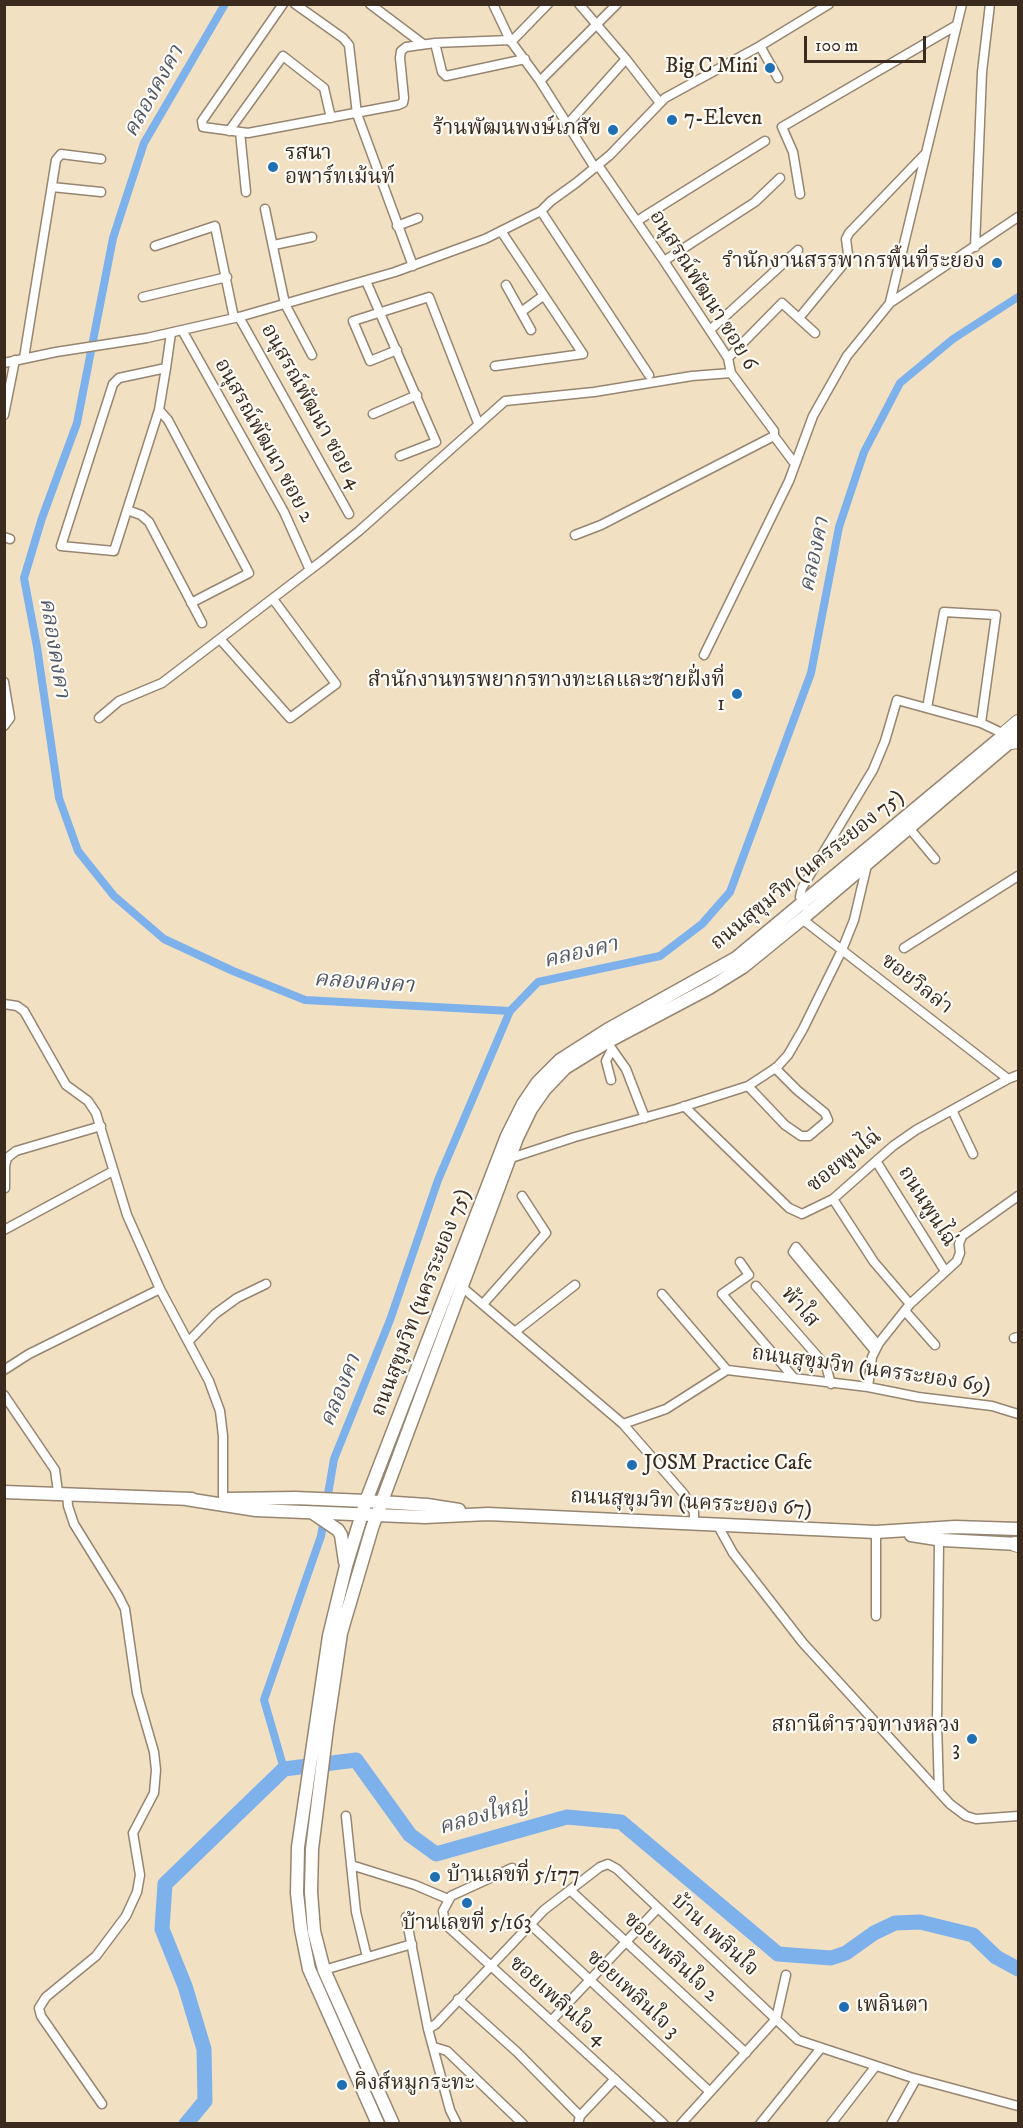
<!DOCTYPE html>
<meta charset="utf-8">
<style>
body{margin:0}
#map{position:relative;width:1023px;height:2128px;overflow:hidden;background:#f2e0c3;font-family:"IM FELL DW Pica",serif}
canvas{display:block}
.frame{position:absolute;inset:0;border:6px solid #3b2a1e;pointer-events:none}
.scale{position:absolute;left:804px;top:36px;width:122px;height:27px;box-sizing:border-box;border:3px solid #3b2a1e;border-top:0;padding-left:8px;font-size:18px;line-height:21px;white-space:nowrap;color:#3b2a1e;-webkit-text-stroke:4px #fdfcf7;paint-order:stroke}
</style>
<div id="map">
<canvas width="1023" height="2128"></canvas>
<div class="frame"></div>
<div class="scale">100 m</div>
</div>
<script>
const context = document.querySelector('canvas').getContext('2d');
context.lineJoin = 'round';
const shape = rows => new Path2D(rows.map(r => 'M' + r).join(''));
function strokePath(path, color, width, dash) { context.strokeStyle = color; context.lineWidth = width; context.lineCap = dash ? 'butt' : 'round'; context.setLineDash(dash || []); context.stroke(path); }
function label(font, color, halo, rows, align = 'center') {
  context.font = font + ' "IM FELL DW Pica","Noto Serif Thai",serif'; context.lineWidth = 4.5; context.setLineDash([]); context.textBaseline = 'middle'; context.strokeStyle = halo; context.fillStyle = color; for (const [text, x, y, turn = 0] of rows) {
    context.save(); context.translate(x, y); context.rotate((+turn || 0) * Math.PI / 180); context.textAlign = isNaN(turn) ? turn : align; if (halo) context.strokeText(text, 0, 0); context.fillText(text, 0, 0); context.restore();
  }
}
const canal = shape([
 [225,4,144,143,113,238,77,423,42,518,24,578,37,647,59,798,78,851,114,896,164,939,233,971,305,1000,510,1011],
 [284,1769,264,1700,321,1536,334,1459,390,1320,438,1180,510,1011,538,982,660,956,702,924,730,892,811,673,839,527,864,452,900,383,953,339,1018,297]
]);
const river = shape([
 [186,2124,205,2101,204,2049,185,1986,162,1929,165,1884,284,1769,356,1760,410,1835,436,1854,567,1817,621,1822,778,1954,831,1958,846,1953,874,1933,895,1923,920,1922,973,1935,996,1957,1018,1969]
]);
const street = shape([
 [283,4,202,121,203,127,248,133,398,105,403,103,404,98,400,58,401,51,406,47,435,43,510,40],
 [295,4,343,38,349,45,357,114,413,266],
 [370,4,423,44],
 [493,4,510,40,540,81,595,168],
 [579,4,626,59,660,103],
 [511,42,548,4],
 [435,43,442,72,446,76,525,59],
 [760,46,778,78],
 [540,81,617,4],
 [567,125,626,59],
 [229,131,283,56,324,88,331,118],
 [240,132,246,192],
 [598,165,664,261,728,358,731,373,774,431,774,436,795,464],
 [52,187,101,192],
 [800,194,793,152,782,127,957,25],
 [265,209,285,304,312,355],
 [541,211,649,375],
 [637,221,765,141],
 [397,226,418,218],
 [274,245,312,237],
 [155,246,215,226,234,318],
 [975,247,982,72,990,4],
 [664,261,755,202,780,178],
 [366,281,436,442,400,456],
 [506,285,531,330],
 [143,297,227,277],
 [890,302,962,4],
 [521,312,543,296],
 [239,317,349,514],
 [799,318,846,261,848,254,846,239,849,233,925,154],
 [182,330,284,512,310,570],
 [710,330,798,250],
 [397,350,370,361,353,321,429,297,478,423],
 [24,358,56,160,61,154,101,159],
 [728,358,782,303,815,333],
 [4,363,56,352,147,338,239,317,395,272,485,239,541,211,551,201,576,183,610,155,665,98,760,46,829,4],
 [495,366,583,354,501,231],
 [166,368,119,378,113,384,61,546,114,551,159,410,166,368,171,333],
 [159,410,168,420,249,573,191,603],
 [373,414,417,395],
 [4,415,15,360],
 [127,510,141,515,149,522,202,623],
 [575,535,601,525,774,436],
 [4,537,10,539],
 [220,639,290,718,336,684,273,599],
 [704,655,789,481,813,416,847,356,890,303,1018,217],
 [4,682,10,718,4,726],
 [927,708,944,612,996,615,981,723],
 [99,718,119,701,162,683,323,560,359,531,505,401,594,392,692,376,731,373],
 [910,829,935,859],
 [804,906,800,897,802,888,873,770,885,741,897,700,981,723,1004,734],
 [802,919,1008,1079],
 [904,948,1018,876],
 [4,1004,17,1006,24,1011,66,1085,88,1101,96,1113,127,1215,160,1289,209,1381,220,1411,223,1436,223,1499],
 [607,1042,626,1069,645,1118],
 [611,1080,606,1061,612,1049],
 [748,1086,785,1125,801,1136,809,1136,828,1120,825,1113,797,1090,775,1068],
 [684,1106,789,1208,802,1214,833,1199,893,1146,916,1130,1008,1079,1018,1075],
 [952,1110,973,1154],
 [508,1159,575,1137,676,1109,748,1086,777,1067,788,1055,803,1029,842,950,854,920,867,865],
 [876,1161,945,1271],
 [5,1188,5,1166,7,1158,16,1151,101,1126],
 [833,1199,874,1262,910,1304],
 [4,1230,113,1171],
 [740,1262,749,1275,722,1294,794,1378],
 [756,1286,826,1366,831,1384],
 [462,1287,623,1424,684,1494,694,1512,694,1523],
 [662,1294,727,1370],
 [483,1304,546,1233,522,1196],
 [905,1311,935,1345],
 [516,1331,575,1285],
 [1014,1338,1018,1337],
 [189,1341,215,1314,237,1298,266,1284],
 [874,1350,793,1252,796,1247,878,1345],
 [4,1370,29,1354,160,1289],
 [868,1387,872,1357,879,1343,910,1304,957,1261,960,1253,959,1244,962,1236,1018,1196],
 [4,1395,55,1470,58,1492],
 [623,1424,666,1409,727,1370,868,1387,918,1397,992,1406,1018,1414],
 [67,1493,68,1506,74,1524,118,1595,125,1609,137,1693,154,1752,156,1770,154,1793,133,1833,140,1875,137,1892,126,1916,96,1956,46,1997,39,2008,41,2016,102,2104],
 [717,1524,733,1553,803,1643,950,1804,966,1816,976,1819,1018,1816],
 [939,1540,937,1723,939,1792],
 [876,1616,876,1532],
 [346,1816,356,1912,367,1957],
 [351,1865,415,1885,448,1899],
 [512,1868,451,1896,443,1911,445,1924,664,2124],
 [570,1890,746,2053],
 [406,1917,428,2029,450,2110,457,2124],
 [530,1924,710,2092],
 [324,1970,412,1944],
 [458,1999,517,2052,580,2116],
 [551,2021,658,1908],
 [428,2029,436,2024,544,1910,600,1867,608,1864,617,1869,798,2040,910,2077,1018,2106],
 [434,2047,447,2051,523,2124],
 [578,2124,580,2116,615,2079],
 [681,2124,776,2019,786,1975],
 [760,2124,821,2048],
 [831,2124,875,2067],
 [891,2124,916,2079]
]);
const secondary = shape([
 [4,1492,192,1499],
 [186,1499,256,1510,425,1517,488,1514,876,1532,955,1527,1018,1529],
 [228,1499,295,1498,366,1501,427,1505,459,1510],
 [313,1513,338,1530,341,1535,345,1562],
 [911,1535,943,1540,1018,1544],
 [378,2124,309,1969,301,1929,297,1893,298,1847,329,1636,346,1566,366,1501,507,1136,523,1104,538,1082,560,1060,607,1030,736,958,1010,730],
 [393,2124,324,1970,314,1931,311,1892,312,1849,327,1728,341,1633,372,1528,517,1138,531,1109,545,1089,565,1068,607,1042,709,988,743,967,802,919,1018,735]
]);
const primary = shape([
 [1004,734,1018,722],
 [1011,742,1018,741],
 [1015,1544,1018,1545]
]);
const markers = [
 [770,68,6,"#1f6fb2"],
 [672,120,6,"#1f6fb2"],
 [613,130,6,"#1f6fb2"],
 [273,167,6,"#1f6fb2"],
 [997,263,6,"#1f6fb2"],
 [737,694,6,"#1f6fb2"],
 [632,1465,6,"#1f6fb2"],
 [972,1739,6,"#1f6fb2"],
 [435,1877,6,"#1f6fb2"],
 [467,1903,6,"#1f6fb2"],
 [844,2007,6,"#1f6fb2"],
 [342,2085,6,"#1f6fb2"]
];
const poiNames = [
 ["Big C Mini",758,68,"right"],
 ["7-Eleven",684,120],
 ["ร้านพัฒนพงษ์เภสัข",601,130,"right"],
 ["รสนา",285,155],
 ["อพาร์ทเม้นท์",285,179],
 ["รำนักงานสรรพากรพื้นที่ระยอง",985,263,"right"],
 ["สำนักงานทรพยากรทางทะเลและชายฝั่งที่",725,682,"right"],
 ["1",725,706,"right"],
 ["JOSM Practice Cafe",644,1465],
 ["สถานีตำรวจทางหลวง",960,1727,"right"],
 ["3",960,1751,"right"],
 ["บ้านเลขที่ 5/177",447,1877],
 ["บ้านเลขที่ 5/163",467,1925,"center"],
 ["เพลินตา",856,2007],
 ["คิงส์หมูกระทะ",354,2085]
];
const streetNames = [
 ["อนุสรณ์พัฒนา ซอย 6",702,291,58],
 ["อนุสรณ์พัฒนา ซอย 4",310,407,61],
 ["อนุสรณ์พัฒนา ซอย 2",263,441,61],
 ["ถนนสุขุมวิท (นครระยอง 75)",808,871,-39],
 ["ซอยวิลล่า",916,985,38],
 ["ซอยพูนไฉ่",845,1162,-38],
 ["ถนนพูนไฉ่",926,1207,58],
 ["ถนนสุขุมวิท (นครระยอง 75)",422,1303,-69],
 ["พ้าใส",799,1308,49],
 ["ถนนสุขุมวิท (นครระยอง 69)",871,1371,8],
 ["ถนนสุขุมวิท (นครระยอง 67)",691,1504,3],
 ["บ้าน เพลินใจ",714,1936,43],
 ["ซอยเพลินใจ 2",670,1958,43],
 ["ซอยเพลินใจ 3",632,1995,43],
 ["ซอยเพลินใจ 4",557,2002,42]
];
const waterNames = [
 ["คลองคงคา",155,92,-61],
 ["คลองคา",816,555,-78],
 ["คลองคงคา",53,648,81],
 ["คลองคา",581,954,-13],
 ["คลองคงคา",364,984,4],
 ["คลองคา",342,1391,-68],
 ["คลองใหญ่",484,1817,-16]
];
strokePath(canal, '#7db1eb', 8);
strokePath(river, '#7db1eb', 15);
strokePath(street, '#968570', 11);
strokePath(secondary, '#968570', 15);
strokePath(primary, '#968570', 16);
strokePath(street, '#fff', 8);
strokePath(secondary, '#fff', 12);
strokePath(primary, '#fff', 14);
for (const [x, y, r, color] of markers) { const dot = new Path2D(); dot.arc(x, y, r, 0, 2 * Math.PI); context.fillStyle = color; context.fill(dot); strokePath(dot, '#fdfcf7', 2); }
label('21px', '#3b2a1e', '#fdfcf7', poiNames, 'left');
label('21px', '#3b2a1e', '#fdfcf7', streetNames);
label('italic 22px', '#525966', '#fdfcf7', waterNames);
</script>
